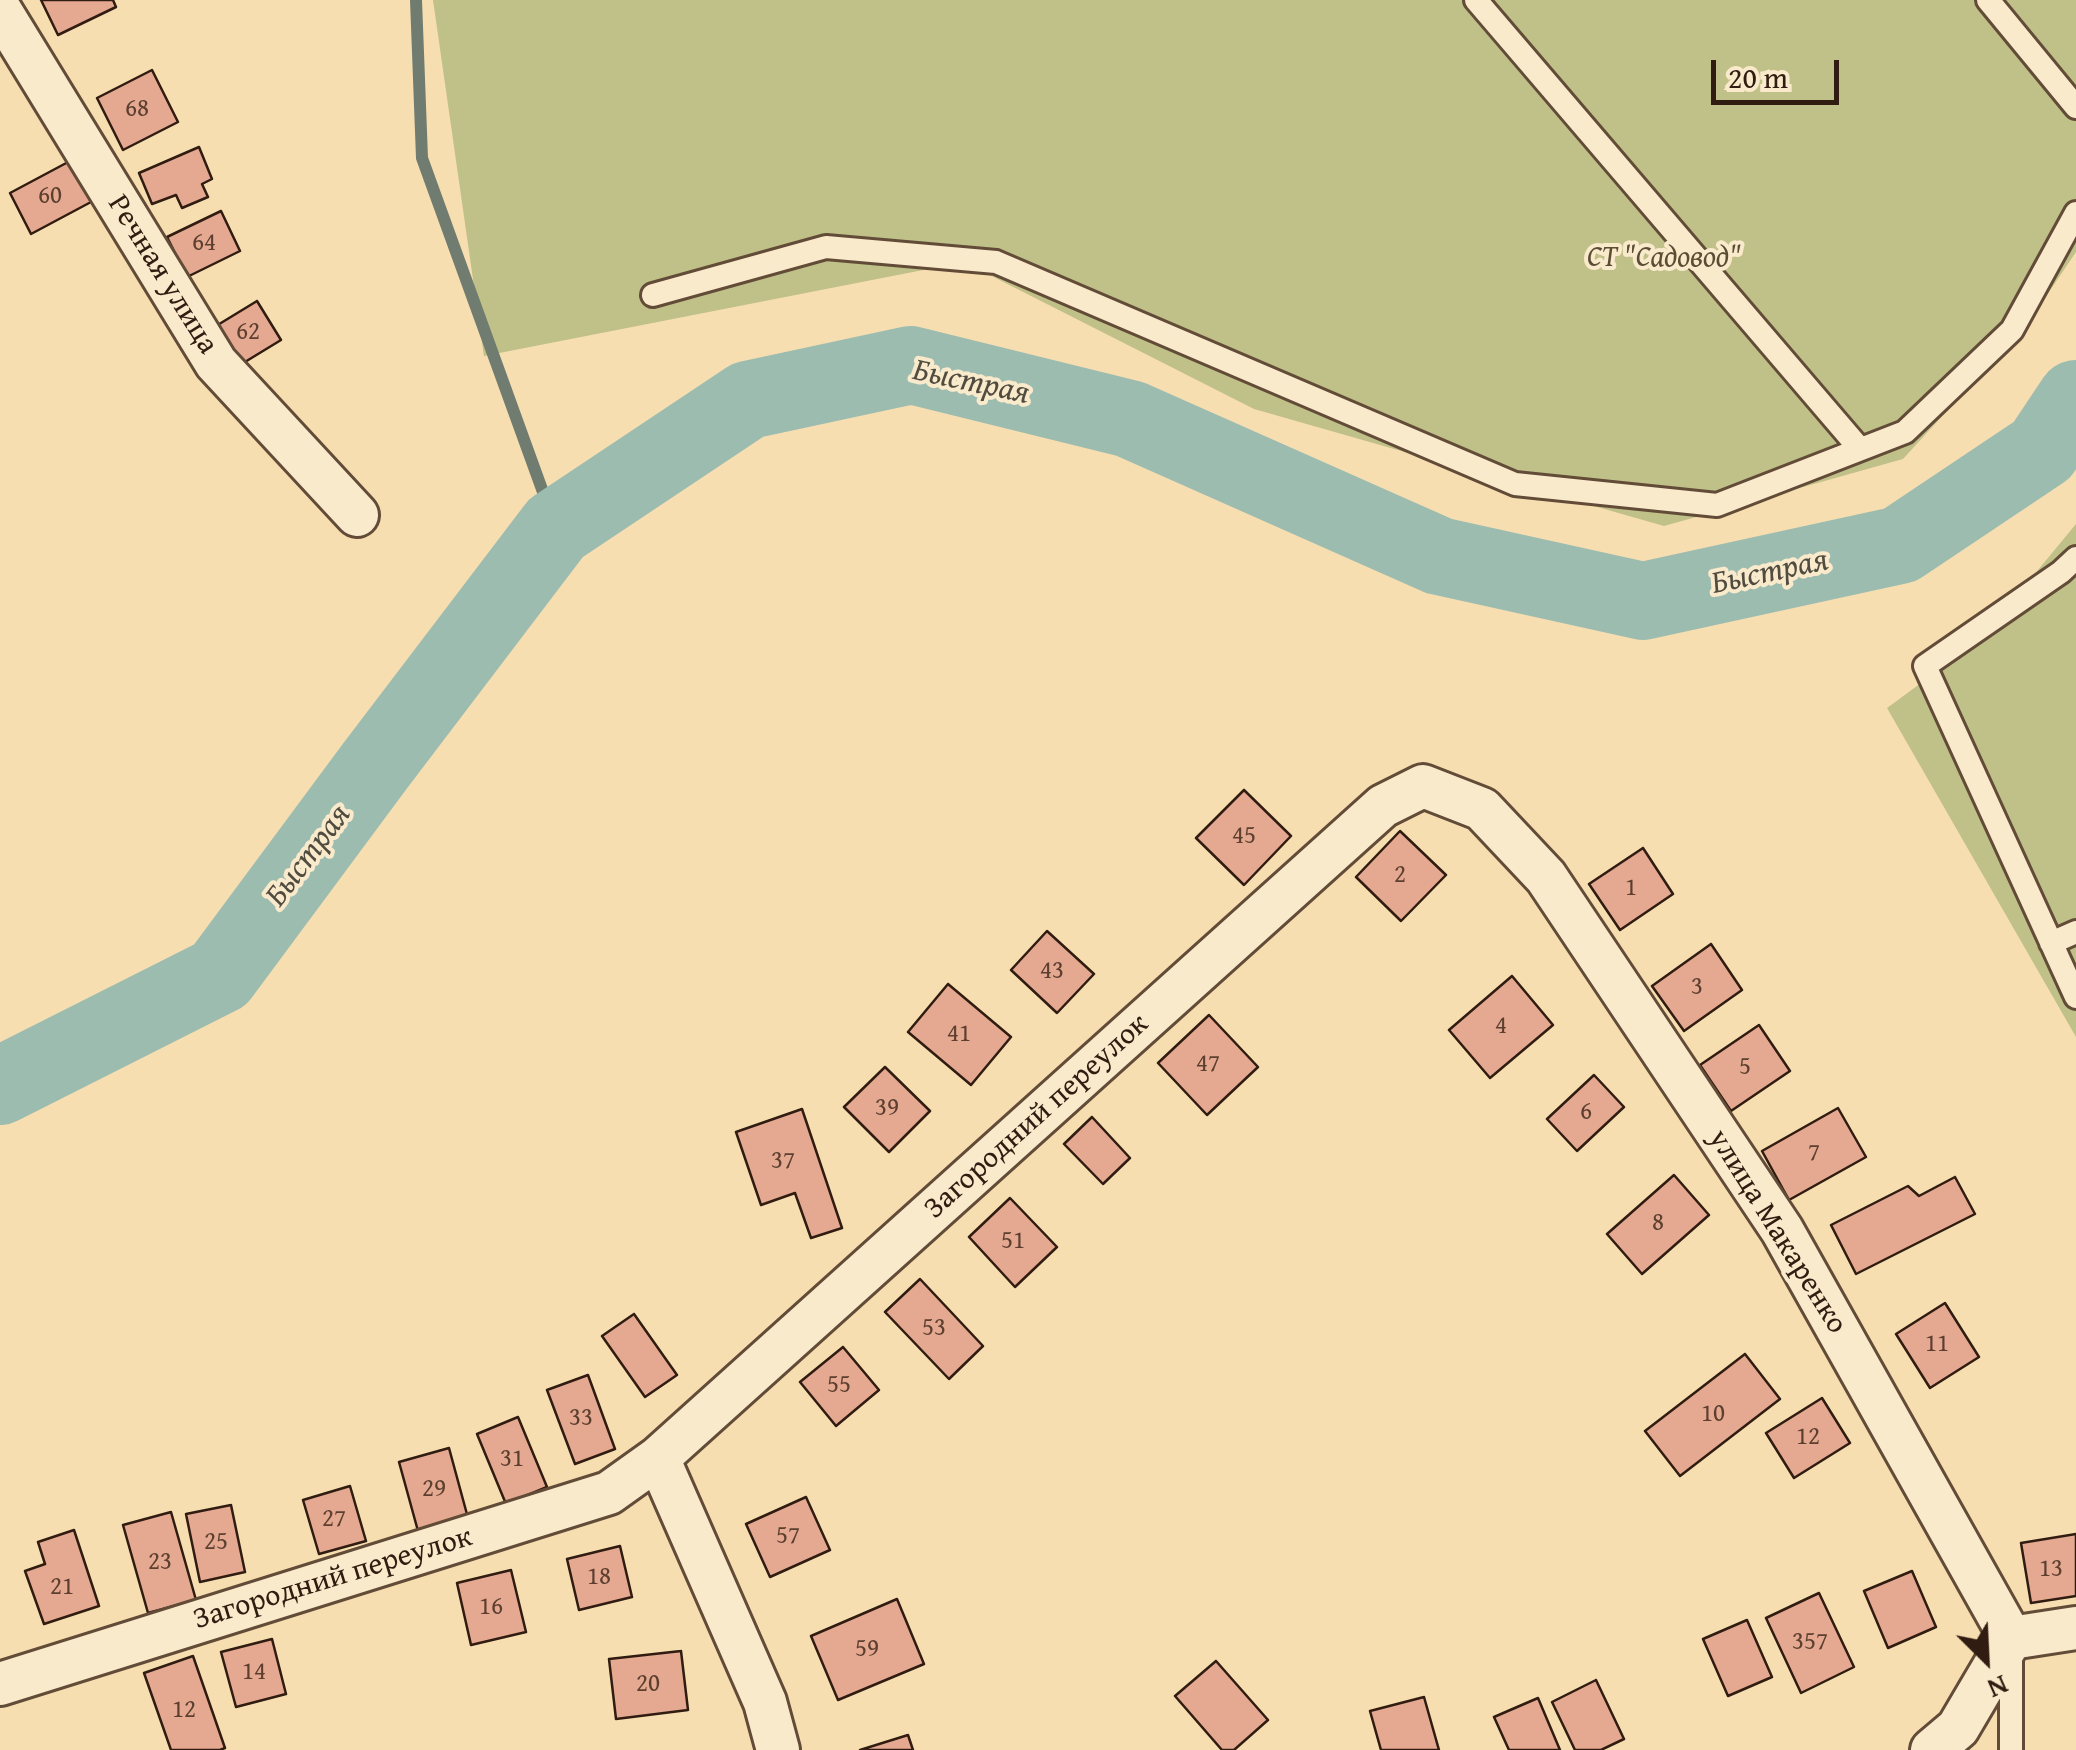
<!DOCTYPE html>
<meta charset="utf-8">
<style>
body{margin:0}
#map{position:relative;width:2076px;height:1750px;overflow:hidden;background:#f7deb1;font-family:"Gentium Book Plus",serif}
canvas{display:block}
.north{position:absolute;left:1936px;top:1610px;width:100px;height:100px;-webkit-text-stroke:8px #faeacc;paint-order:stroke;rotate:156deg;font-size:28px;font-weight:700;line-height:40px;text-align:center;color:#301c10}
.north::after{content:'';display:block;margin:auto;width:35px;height:45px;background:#301c10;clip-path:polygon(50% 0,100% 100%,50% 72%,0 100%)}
.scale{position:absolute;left:1711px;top:60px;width:128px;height:45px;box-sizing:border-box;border:5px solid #301c10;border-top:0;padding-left:12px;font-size:30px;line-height:35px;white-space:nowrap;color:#301c10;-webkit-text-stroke:8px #faeacc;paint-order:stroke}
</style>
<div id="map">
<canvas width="2076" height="1750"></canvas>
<div class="north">N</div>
<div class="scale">20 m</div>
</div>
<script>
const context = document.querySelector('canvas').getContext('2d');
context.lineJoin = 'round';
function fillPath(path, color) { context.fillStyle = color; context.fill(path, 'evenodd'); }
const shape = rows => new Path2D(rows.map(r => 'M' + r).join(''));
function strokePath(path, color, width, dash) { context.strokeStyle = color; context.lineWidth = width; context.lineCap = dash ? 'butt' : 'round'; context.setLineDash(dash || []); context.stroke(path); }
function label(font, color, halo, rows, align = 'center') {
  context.font = font + ' "Gentium Book Plus",serif'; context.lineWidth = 8; context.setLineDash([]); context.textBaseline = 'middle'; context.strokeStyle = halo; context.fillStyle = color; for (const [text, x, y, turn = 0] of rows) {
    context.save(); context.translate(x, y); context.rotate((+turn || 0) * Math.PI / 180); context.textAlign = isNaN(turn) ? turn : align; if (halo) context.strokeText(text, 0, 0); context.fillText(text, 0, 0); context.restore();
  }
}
const green = shape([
 [433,0,2076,0,2076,252,2030,320,1903,459,1664,526,1254,409,964,262,484,356],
 [2076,524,2076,1037,1887,708,1981,639]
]);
const stream = shape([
 [416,0,422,158,556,528]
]);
const river = shape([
 [0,1086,220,975,375,766,556,528,748,400,911,365,1130,419,1439,556,1643,601,1900,545,2042,450,2076,399]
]);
const building = shape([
 [41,0,113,0,116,7,58,35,41,0],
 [152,70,178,122,123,150,97,98,152,70],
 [199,147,212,179,202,184,208,197,182,208,176,195,152,204,139,173,199,147],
 [70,161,91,202,31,234,10,193,70,161],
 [221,211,240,251,187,277,167,237,221,211],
 [257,301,281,340,240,365,216,326,257,301],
 [1244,790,1291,836,1244,885,1196,838,1244,790],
 [1400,831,1446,875,1401,921,1356,877,1400,831],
 [1643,848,1673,894,1620,930,1589,884,1643,848],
 [1047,931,1094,974,1057,1013,1011,970,1047,931],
 [1711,944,1742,990,1684,1031,1652,986,1711,944],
 [1512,976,1553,1025,1490,1078,1449,1030,1512,976],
 [948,984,1011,1037,971,1085,908,1032,948,984],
 [1209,1015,1258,1067,1207,1115,1158,1063,1209,1015],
 [1759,1025,1790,1071,1731,1111,1700,1065,1759,1025],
 [885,1067,930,1111,889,1152,844,1107,885,1067],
 [1594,1075,1624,1107,1577,1151,1547,1119,1594,1075],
 [1838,1108,1866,1157,1789,1200,1762,1151,1838,1108],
 [802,1109,842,1228,811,1238,795,1193,761,1205,736,1132,802,1109],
 [1092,1117,1130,1158,1103,1184,1064,1144,1092,1117],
 [1674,1175,1709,1215,1642,1274,1607,1234,1674,1175],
 [1955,1177,1975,1214,1856,1274,1831,1225,1908,1186,1919,1196,1955,1177],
 [1010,1198,1057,1247,1015,1287,969,1237,1010,1198],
 [920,1279,983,1346,949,1379,885,1312,920,1279],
 [1945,1303,1979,1357,1930,1388,1896,1334,1945,1303],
 [634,1314,677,1375,645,1397,602,1336,634,1314],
 [843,1347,879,1390,836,1426,800,1382,843,1347],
 [1745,1354,1780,1399,1680,1476,1645,1431,1745,1354],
 [588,1375,615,1449,575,1464,547,1390,588,1375],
 [1822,1398,1850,1443,1794,1478,1766,1433,1822,1398],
 [518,1417,547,1487,506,1504,477,1434,518,1417],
 [449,1448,468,1518,418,1531,399,1462,449,1448],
 [350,1486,366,1541,319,1554,303,1500,350,1486],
 [806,1497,830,1550,770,1577,746,1524,806,1497],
 [231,1505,245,1572,200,1582,186,1514,231,1505],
 [171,1512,196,1600,148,1613,123,1525,171,1512],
 [74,1530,99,1606,44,1624,25,1571,45,1564,38,1542,74,1530],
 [2076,1534,2076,1596,2031,1603,2021,1543,2076,1534],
 [620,1546,632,1597,579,1610,567,1559,620,1546],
 [511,1570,526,1632,471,1645,457,1583,511,1570],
 [1912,1571,1936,1627,1888,1648,1864,1591,1912,1571],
 [1819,1593,1854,1667,1801,1693,1766,1618,1819,1593],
 [897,1599,924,1664,838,1700,811,1636,897,1599],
 [1747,1620,1772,1677,1728,1696,1703,1639,1747,1620],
 [272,1639,286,1694,236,1707,221,1652,272,1639],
 [681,1651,688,1710,616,1719,609,1659,681,1651],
 [193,1656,225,1748,220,1750,171,1750,144,1673,193,1656],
 [1216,1661,1268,1720,1234,1750,1222,1750,1175,1696,1216,1661],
 [1596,1680,1624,1739,1601,1750,1575,1750,1552,1702,1596,1680],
 [1424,1697,1439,1750,1381,1750,1370,1711,1424,1697],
 [1538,1698,1560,1750,1509,1750,1494,1717,1538,1698],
 [908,1735,913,1750,860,1750,908,1735]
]);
const service = shape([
 [1476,0,1860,449],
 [1988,0,2076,107],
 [653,295,826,247,996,262,1515,484,1717,505,1905,432,2012,330,2076,213],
 [2076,558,2061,572,1925,666,2076,997],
 [2051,943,2076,932],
 [2011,1750,2011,1652]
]);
const minor = shape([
 [0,10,216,363,357,515],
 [658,1458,765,1702,778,1750],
 [2011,1638,2076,1628],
 [0,1684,609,1493,658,1458,1383,806,1423,786,1482,809,1546,877,1782,1230,2011,1638],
 [1932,1750,1958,1728,2011,1638]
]);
const numberNames = [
 ["68",137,110],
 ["60",50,197],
 ["64",204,244],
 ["62",248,333],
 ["45",1244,837],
 ["2",1400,876],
 ["1",1631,889],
 ["43",1052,972],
 ["3",1697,988],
 ["4",1501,1027],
 ["41",959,1035],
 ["47",1208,1065],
 ["5",1745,1068],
 ["39",887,1109],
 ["6",1586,1113],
 ["7",1814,1154],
 ["37",783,1162],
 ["8",1658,1224],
 ["51",1013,1242],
 ["53",934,1329],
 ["11",1937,1345],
 ["55",839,1386],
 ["10",1713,1415],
 ["33",581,1419],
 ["12",1808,1438],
 ["31",512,1460],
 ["29",434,1490],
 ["27",334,1520],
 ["57",788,1537],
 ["25",216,1543],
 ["23",160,1563],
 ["13",2051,1570],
 ["18",599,1578],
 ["21",62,1588],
 ["16",491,1608],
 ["357",1810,1643],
 ["59",867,1650],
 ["14",254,1673],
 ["20",648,1685],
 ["12",184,1711]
];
const parkNames = [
 ["СТ \"Садовод\"",1664,258]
];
const streetNames = [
 ["Речная улица",162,275,58],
 ["Загородний переулок",1037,1117,-42],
 ["улица Макаренко",1777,1232,58],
 ["Загородний переулок",333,1579,-17]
];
const waterNames = [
 ["Быстрая",971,383,12],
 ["Быстрая",1770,573,-12],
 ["Быстрая",309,856,-53]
];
fillPath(green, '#c0c089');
strokePath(stream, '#717c70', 12);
strokePath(river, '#9dbcb0', 78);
fillPath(building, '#e4a990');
strokePath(building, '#301c10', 2.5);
strokePath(service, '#624c38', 28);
strokePath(minor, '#624c38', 48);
strokePath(service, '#faeacc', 22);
strokePath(minor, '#faeacc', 42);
label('25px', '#5d3f30', null, numberNames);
label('italic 30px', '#5b4d34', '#faeacc', parkNames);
label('30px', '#301c10', '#faeacc', streetNames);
label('italic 32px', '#514c40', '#faeacc', waterNames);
</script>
